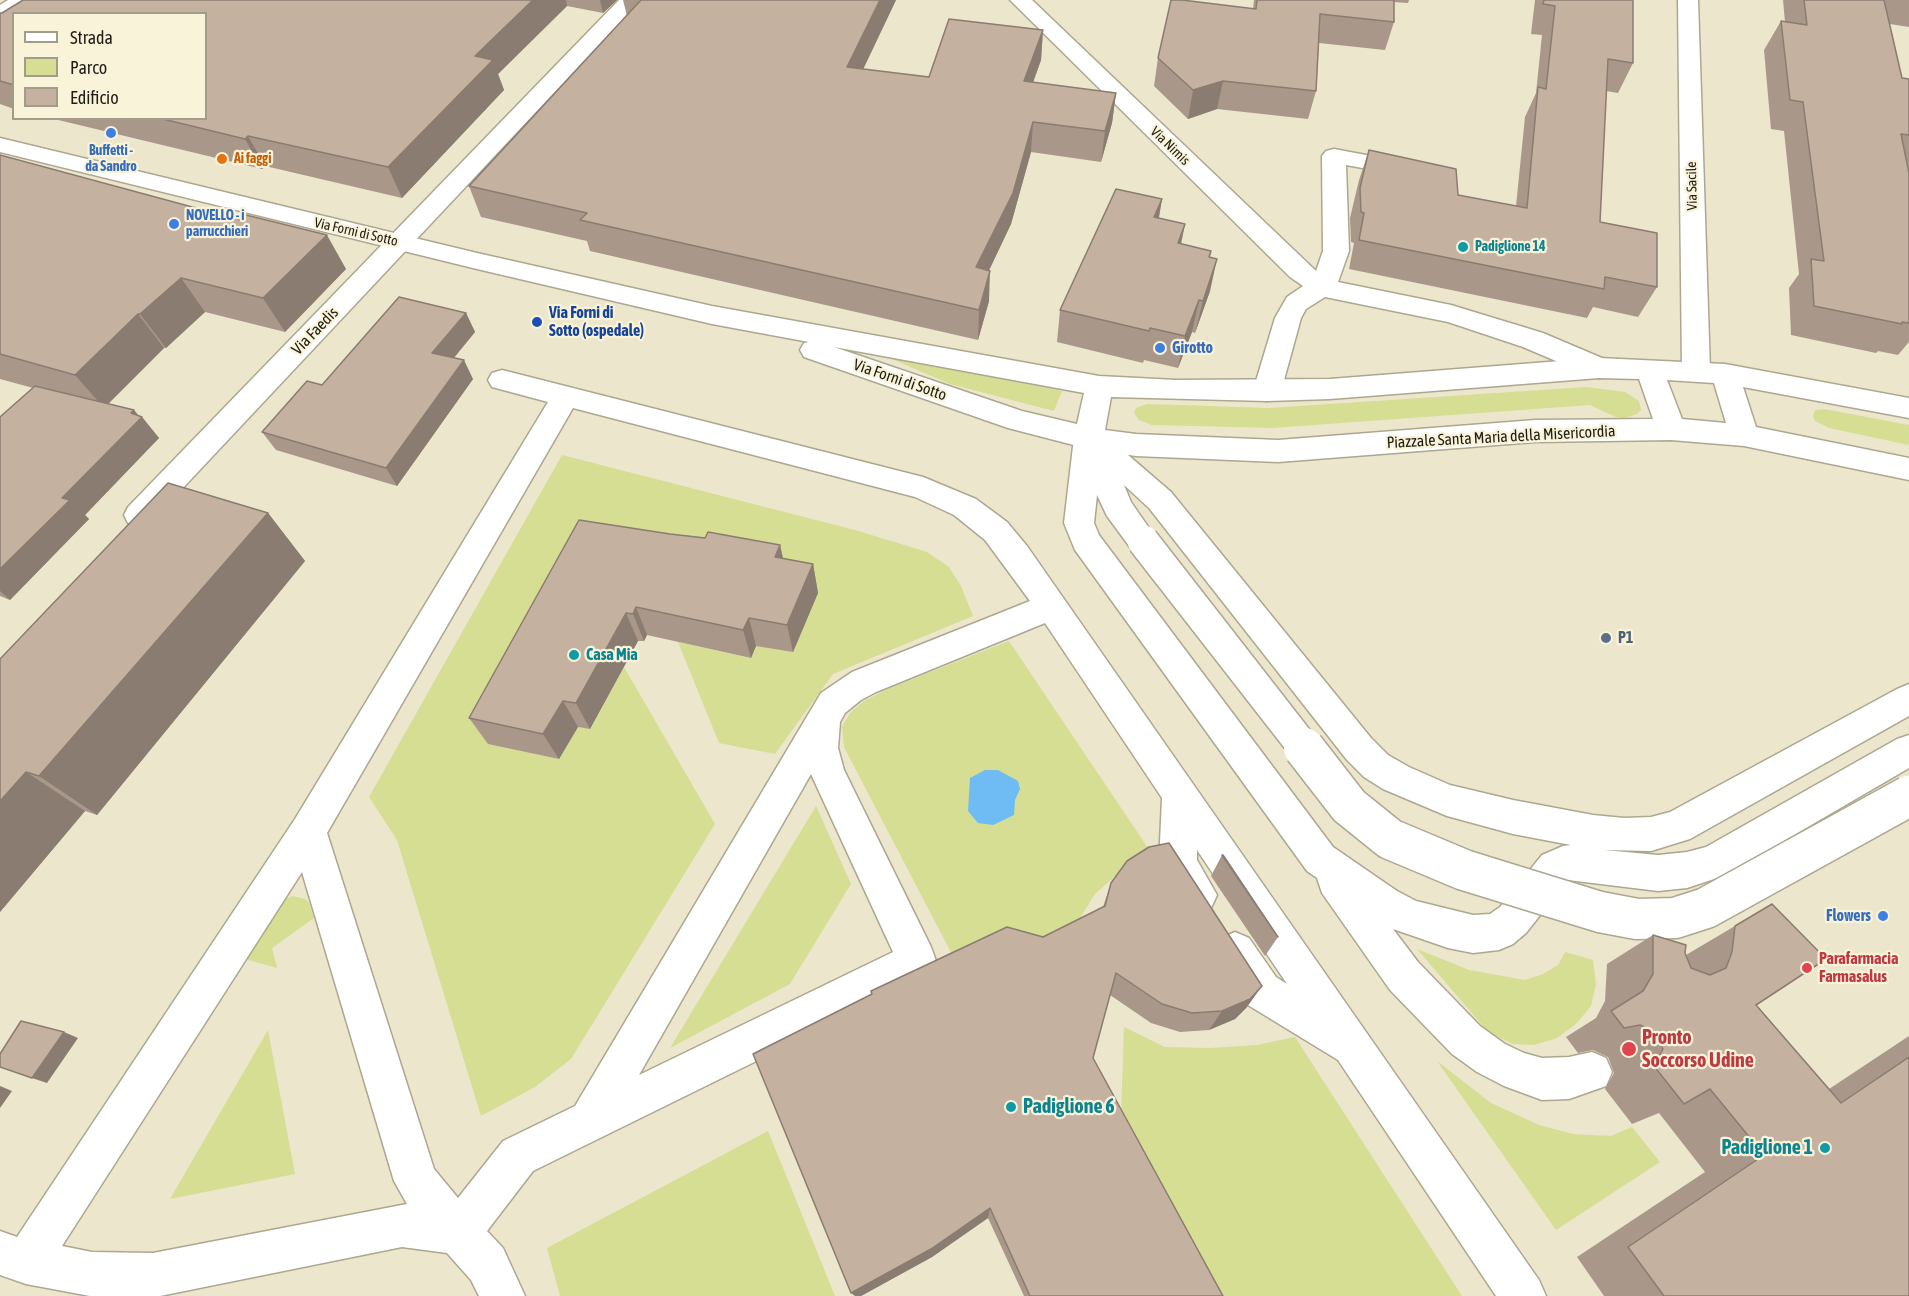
<!DOCTYPE html>
<style>
body{margin:0}
#map{position:relative;width:1909px;height:1296px;overflow:hidden;background:#ece6cd;font-family:"Asap Condensed",sans-serif}
canvas{display:block}
.legend{position:absolute;left:12px;top:12px;width:195px;height:108px;box-sizing:border-box;background:#f9f3da;border:2px solid #a29d8b;margin:0;padding:8px 10px;list-style:none;font-size:18px;color:#1f1d14}
.legend li{display:flex;align-items:center;gap:12px;height:30px}
.legend b{width:30px;border:2px solid #a29d8b}
</style>
<div id="map">
<canvas width="1909" height="1296"></canvas>
<ul class="legend">
<li><b style="height:8px;background:#fff"></b>Strada</li>
<li><b style="height:16px;background:#d5de93"></b>Parco</li>
<li><b style="height:16px;background:#c5b1a0"></b>Edificio</li>
</ul>
</div>
<script>
const context = document.querySelector('canvas').getContext('2d');
context.lineJoin = 'round';
function fillPath(path, color) { context.fillStyle = color; context.fill(path, 'evenodd'); }
const shape = rows => new Path2D(rows.map(r => 'M' + r).join(''));
function strokePath(path, color, width, dash) { context.strokeStyle = color; context.lineWidth = width; context.lineCap = dash ? 'butt' : 'round'; context.setLineDash(dash || []); context.stroke(path); }
function label(font, color, halo, rows, align = 'center') {
  context.font = font + ' "Asap Condensed",sans-serif'; context.lineWidth = 4.5; context.setLineDash([]); context.textBaseline = 'middle'; context.strokeStyle = halo; context.fillStyle = color; for (const [text, x, y, turn = 0] of rows) {
    context.save(); context.translate(x, y); context.rotate((+turn || 0) * Math.PI / 180); context.textAlign = isNaN(turn) ? turn : align; if (halo) context.strokeText(text, 0, 0); context.fillText(text, 0, 0); context.restore();
  }
}
const green = shape([
 [873,351,1062,391,1054,411,950,384],
 [1586,387,1625,392,1639,401,1641,410,1637,414,1624,418,1616,417,1590,405,1273,428,1152,425,1139,420,1134,413,1136,408,1147,404,1270,408],
 [1824,409,1909,425,1909,445,1829,428,1815,421,1813,416,1815,410],
 [562,455,855,530,927,552,949,567,961,586,973,616,833,674,775,754,719,743,678,642,750,658,591,550,559,759,578,727,591,728,624,667,715,824,571,1059,535,1087,481,1116,397,840,369,797],
 [1009,641,1150,851,1122,870,1095,894,1072,931,957,964,844,747,842,727,850,713,864,701,890,688],
 [816,806,851,884,790,984,670,1048],
 [293,896,305,899,309,903,314,918,272,948,277,968,241,958,278,902],
 [1417,949,1469,970,1525,980,1543,974,1558,965,1565,952,1593,960,1596,984,1591,1006,1577,1023,1557,1038,1534,1045,1513,1044,1488,1032],
 [1124,1027,1165,1047,1210,1048,1257,1045,1295,1037,1462,1296,1221,1296,1121,1115],
 [268,1030,295,1174,170,1199],
 [1437,1061,1491,1103,1539,1125,1573,1134,1611,1136,1632,1127,1660,1162,1556,1230],
 [768,1131,835,1296,560,1296,547,1248]
]);
const water = shape([
 [985,770,998,770,1018,781,1020,789,1015,800,1014,815,993,825,978,823,968,811,970,778]
]);
const minor = shape([
 [8,0,33,0,30,4,7,18,0,20,0,5,8,0],
 [619,0,641,0,150,523,139,527,128,523,124,515,128,507,619,0],
 [1010,0,1032,0,1316,271,1323,251,1322,156,1326,151,1334,149,1398,161,1402,166,1398,171,1390,173,1346,165,1349,251,1338,282,1451,305,1543,333,1609,361,1613,368,1609,375,1599,378,1589,375,1523,347,1448,322,1325,297,1306,309,1301,318,1281,391,1277,398,1267,401,1257,398,1253,391,1275,318,1287,297,1303,286,1290,277,1010,0],
 [1678,0,1698,0,1710,371,1706,378,1696,381,1686,378,1682,371,1678,0],
 [502,370,923,477,976,499,1007,522,1027,546,1539,1280,1546,1296,1496,1296,1338,1060,1248,1005,1221,964,1216,951,1221,938,1235,932,1249,938,1276,977,1287,984,1197,850,1197,860,1217,895,1211,908,1198,913,1185,908,1159,864,1162,798,1045,623,876,692,861,700,845,713,840,722,838,748,844,770,931,947,936,961,931,975,533,1171,487,1231,503,1248,525,1296,479,1296,471,1280,447,1253,402,1247,160,1296,90,1296,26,1284,0,1275,0,1231,17,1237,295,819,548,402,492,387,488,380,492,373,502,370],
 [573,408,915,497,954,515,985,540,1030,601,852,672,821,693,575,1106,503,1141,458,1198,434,1169,327,833,573,408],
 [811,774,893,952,639,1075,811,774],
 [302,872,394,1181,407,1204,153,1253,92,1252,62,1246,302,872],
 [1089,427,1099,430,1171,492,1371,738,1388,755,1409,767,1450,785,1513,800,1593,815,1624,818,1651,817,1670,812,1897,689,1909,684,1909,716,1690,839,1651,851,1604,850,1658,855,1687,852,1706,847,1897,739,1909,735,1909,768,1727,874,1714,879,1687,888,1658,891,1568,880,1526,933,1513,944,1499,950,1473,953,1448,948,1393,929,1418,962,1480,1026,1505,1044,1524,1053,1542,1058,1569,1057,1592,1052,1606,1058,1612,1072,1606,1086,1569,1099,1542,1100,1504,1086,1477,1072,1452,1054,1390,990,1322,893,1317,878,1307,871,1075,550,1064,523,1074,438,1079,430,1089,427],
 [1124,485,1149,508,1347,760,1364,777,1383,789,1447,816,1513,834,1571,845,1563,846,1542,855,1500,907,1490,914,1473,915,1416,901,1397,891,1333,847,1099,535,1094,523,1097,495,1107,516,1132,550,1143,553,1154,550,1158,541,1131,502,1124,485]
]);
const major = shape([
 [0,138,477,253,712,306,1099,376,1176,380,1330,379,1599,358,1725,364,1909,398,1909,418,1743,387,1756,427,1909,458,1909,480,1744,446,1671,440,1535,442,1278,462,1136,456,1089,449,1008,428,804,357,800,350,804,343,809,342,712,324,477,269,0,152,0,138],
 [834,347,1084,393,1077,424,1022,411,834,347],
 [1599,378,1639,379,1653,419,1535,420,1278,440,1136,434,1105,430,1111,397,1267,401,1330,399,1599,378],
 [1667,380,1714,383,1726,423,1682,419,1667,380]
]);
const minorBridgeFar1 = shape([
 [1143,541,1305,749]
]);
const minorBridge = shape([
 [1304,748,1349,806,1390,839,1464,870,1600,912,1637,919,1675,918,1706,908,1909,796]
]);
const wall = shape([
 [23,0,617,0,603,13,567,6,498,74,504,90,402,198,265,166,262,169,50,118,206,118,14,14,14,109,0,104,0,13,2,13],
 [623,0,896,0,863,69,929,77,1043,30,1041,60,1033,83,1116,93,1112,123,1101,162,1031,152,1011,224,989,270,989,301,978,340,590,251,587,241,481,217,469,186,627,16],
 [1254,0,1409,0,1408,3,1394,2,1394,22,1385,50,1319,43,1316,91,1308,119,1217,109,1188,119,1154,86,1158,58,1253,9],
 [1535,0,1633,0,1633,63,1618,93,1606,91,1600,222,1657,287,1638,317,1593,307,1587,318,1349,269,1354,243,1351,242,1350,218,1359,180,1369,150,1458,195,1516,206,1525,117,1536,93,1542,35,1531,34],
 [1783,0,1909,0,1909,27,1890,24,1902,78,1909,79,1909,169,1908,168,1909,173,1909,342,1898,355,1878,351,1876,353,1791,335,1789,288,1799,274,1784,131,1771,129,1764,50,1781,21,1785,22],
 [0,155,346,269,285,332,205,312,166,348,164,348,108,404,134,410,139,416,142,417,159,438,85,515,89,519,10,600,0,596,0,417,33,388,0,379],
 [1162,199,1159,218,1185,224,1181,244,1211,251,1210,257,1210,291,1195,333,1192,332,1178,368,1144,360,1143,363,1057,342,1060,310],
 [466,313,475,332,454,358,473,379,397,486,276,450,262,432,322,385],
 [268,513,305,561,97,815,85,811,0,912,0,659],
 [670,534,780,545,783,558,813,564,818,593,793,652,756,646,751,658,647,635,644,641,638,641,590,729,578,727,559,759,488,744,469,718],
 [1222,855,1278,937,1265,956,1211,876],
 [1111,883,1247,1007,1235,1019,1209,1030,1180,1032,1151,1023,1110,995,1093,1058,1223,1296,1024,1296,988,1218,932,1257,861,1296,855,1296,871,991,1043,937,1103,907],
 [1772,904,1756,1005,1829,1089,1909,1036,1909,1296,1604,1296,1577,1257,1705,1172,1659,1113,1632,1124,1605,1089,1614,1073,1608,1057,1593,1050,1578,1053,1566,1037,1596,1018,1605,1001,1607,964,1653,935,1685,953,1686,955]
]);
const shadedWall = shape([
 [533,0,566,0,567,6,498,74,504,90,402,198,388,167,475,56],
 [600,0,617,0,603,13],
 [880,0,896,0,850,97,847,67],
 [1043,30,1041,60,1022,112,1024,81],
 [1223,81,1217,109,1188,119,1193,90],
 [1116,93,1112,123,1101,162,1105,131],
 [1033,122,1031,152,1011,224,976,298,976,267],
 [248,136,265,166,262,169,245,139],
 [1162,199,1156,232,1154,217],
 [1185,224,1178,257,1178,243],
 [327,235,346,269,285,332,263,298],
 [1217,259,1210,291,1195,333,1203,301],
 [990,271,989,301,978,340,979,310],
 [181,278,205,312,166,348,140,314],
 [1199,300,1192,332,1178,368,1185,336],
 [466,313,475,332,442,372,432,353],
 [138,314,164,348,104,408,75,375],
 [464,360,473,379,397,486,386,468],
 [134,410,141,419,142,417,159,438,85,515,89,519,10,600,0,591,0,569,62,498],
 [268,513,305,561,97,815,39,776],
 [780,545,786,574,775,557],
 [813,564,818,593,793,652,787,625],
 [636,607,647,635,644,641,633,614],
 [626,613,638,641,590,729,576,703],
 [749,618,756,646,751,658,743,630],
 [563,701,578,727,559,759,543,734],
 [26,772,85,811,0,912,0,801],
 [1262,986,1247,1007,1235,1019,1209,1030,1222,1011],
 [64,1032,78,1038,47,1083,32,1078],
 [0,1086,12,1091,0,1108],
 [990,1208,988,1218,932,1257,861,1296,855,1296,851,1293]
]);
const building = shape([
 [23,0,533,0,475,56,493,60,388,167,248,136,245,139,159,118,206,118,206,14,14,14,14,85,0,81,0,13,2,13,23,0],
 [641,0,880,0,847,67,929,77,949,19,1043,30,1024,81,1116,93,1105,131,1033,122,1013,193,976,267,990,271,979,310,580,220,587,213,469,186,641,0],
 [1171,0,1182,0,1256,9,1257,0,1394,0,1394,22,1320,14,1316,91,1223,81,1193,90,1158,58,1171,0],
 [1544,0,1633,0,1633,63,1608,59,1600,222,1657,233,1657,287,1605,277,1604,289,1359,240,1364,213,1361,212,1360,188,1369,150,1456,169,1458,195,1527,208,1538,87,1546,89,1555,6,1543,4,1544,0],
 [1804,0,1884,0,1902,78,1909,79,1909,135,1901,134,1909,173,1909,323,1902,322,1902,324,1814,306,1811,259,1824,261,1803,102,1790,100,1781,21,1807,25,1804,0],
 [0,155,244,221,246,215,327,235,263,298,181,278,140,314,138,314,75,375,0,354,0,155],
 [1116,189,1162,199,1154,217,1185,224,1178,243,1211,251,1209,257,1217,259,1203,301,1199,300,1185,336,1150,328,1149,331,1060,310,1116,189],
 [399,297,466,313,432,353,464,360,386,468,262,432,307,381,322,385,399,297],
 [35,386,134,410,131,413,142,417,62,498,70,500,0,569,0,417,35,386],
 [168,483,268,513,39,776,26,772,0,801,0,659,168,483],
 [579,520,670,534,705,538,708,532,780,545,775,557,813,564,787,625,749,618,743,630,636,607,633,614,626,613,576,703,563,701,543,734,469,718,579,520],
 [1169,843,1262,986,1250,999,1222,1011,1192,1013,1162,1004,1116,973,1093,1058,1223,1296,1030,1296,990,1208,931,1249,851,1293,753,1054,872,994,871,991,1007,927,1043,937,1105,906,1111,883,1127,861,1149,847,1169,843],
 [1222,855,1223,855,1278,937,1222,855],
 [1772,904,1826,959,1756,1005,1841,1103,1909,1057,1909,1296,1664,1296,1628,1247,1764,1155,1710,1089,1684,1104,1654,1066,1663,1049,1657,1033,1640,1025,1624,1028,1611,1011,1643,991,1653,974,1653,935,1686,945,1685,953,1691,968,1710,975,1726,968,1732,952,1735,926,1772,904],
 [21,1021,64,1032,32,1078,0,1067,0,1054,21,1021]
]);
const markers = [
 [111,133,6,"#3f7fe0"],
 [222,159,6,"#e8710a"],
 [174,224,6,"#3f7fe0"],
 [1463,247,6,"#0f9aa8"],
 [537,322,6,"#1a4fb4"],
 [1160,348,6,"#3f7fe0"],
 [1606,638,6,"#5c6f8a"],
 [574,655,6,"#0f9aa8"],
 [1883,916,6,"#3f7fe0"],
 [1807,968,6,"#e0444e"],
 [1629,1049,8,"#e0444e"],
 [1011,1107,6,"#0f9aa8"],
 [1825,1148,6,"#0f9aa8"]
];
const farStreetnames = [
 ["Via Nimis",1170,146,44],
 ["Via Sacile",1692,186,-91],
 ["Via Forni di Sotto",356,232,13]
];
const farShopnames = [
 ["Buffetti -",111,151],
 ["da Sandro",111,167],
 ["NOVELLO - i",186,216,"left"],
 ["parrucchieri",186,232,"left"]
];
const farFoodnames = [
 ["Ai faggi",234,159]
];
const farCulturenames = [
 ["Padiglione 14",1475,247]
];
const transitNames = [
 ["Via Forni di",549,313],
 ["Sotto (ospedale)",549,331]
];
const streetNames = [
 ["Via Faedis",315,331,-46],
 ["Via Forni di Sotto",900,380,19],
 ["Piazzale Santa Maria della Misericordia",1501,437,-3]
];
const shopNames = [
 ["Girotto",1172,348],
 ["Flowers",1871,916,"right"]
];
const serviceNames = [
 ["P1",1618,638]
];
const cultureNames = [
 ["Casa Mia",586,655]
];
const healthNames = [
 ["Parafarmacia",1819,959],
 ["Farmasalus",1819,977]
];
const nearHealthnames = [
 ["Pronto",1642,1038],
 ["Soccorso Udine",1642,1061]
];
const nearCulturenames = [
 ["Padiglione 6",1023,1107],
 ["Padiglione 1",1813,1148,"right"]
];
fillPath(green, '#d5de93');
fillPath(water, '#6fbbf4');
strokePath(minor, '#ada790', 3);
strokePath(major, '#ada790', 3);
fillPath(minor, '#fff');
fillPath(major, '#fff');
strokePath(minorBridgeFar1, '#ada790', 34, []);
strokePath(minorBridge, '#ada790', 43, []);
strokePath(minorBridgeFar1, '#fff', 31);
strokePath(minorBridge, '#fff', 40);
fillPath(wall, '#a9988a');
fillPath(shadedWall, '#8a7c70');
fillPath(building, '#c5b1a0');
strokePath(building, '#8a7c70', 1.5);
for (const [x, y, r, color] of markers) { const dot = new Path2D(); dot.arc(x, y, r, 0, 2 * Math.PI); context.fillStyle = color; context.fill(dot); strokePath(dot, '#f9f3da', 2); }
label('14px', '#1f1d14', '#f9f3da', farStreetnames);
label('bold 14px', '#366cbe', '#f9f3da', farShopnames);
label('bold 14px', '#c56008', '#f9f3da', farFoodnames, 'left');
label('bold 14px', '#0d838f', '#f9f3da', farCulturenames, 'left');
label('bold 16px', '#164399', '#f9f3da', transitNames, 'left');
label('16px', '#1f1d14', '#f9f3da', streetNames);
label('bold 16px', '#366cbe', '#f9f3da', shopNames, 'left');
label('bold 16px', '#4e5e75', '#f9f3da', serviceNames, 'left');
label('bold 16px', '#0d838f', '#f9f3da', cultureNames, 'left');
label('bold 16px', '#be3a42', '#f9f3da', healthNames, 'left');
label('bold 20px', '#be3a42', '#f9f3da', nearHealthnames, 'left');
label('bold 20px', '#0d838f', '#f9f3da', nearCulturenames, 'left');
</script>
